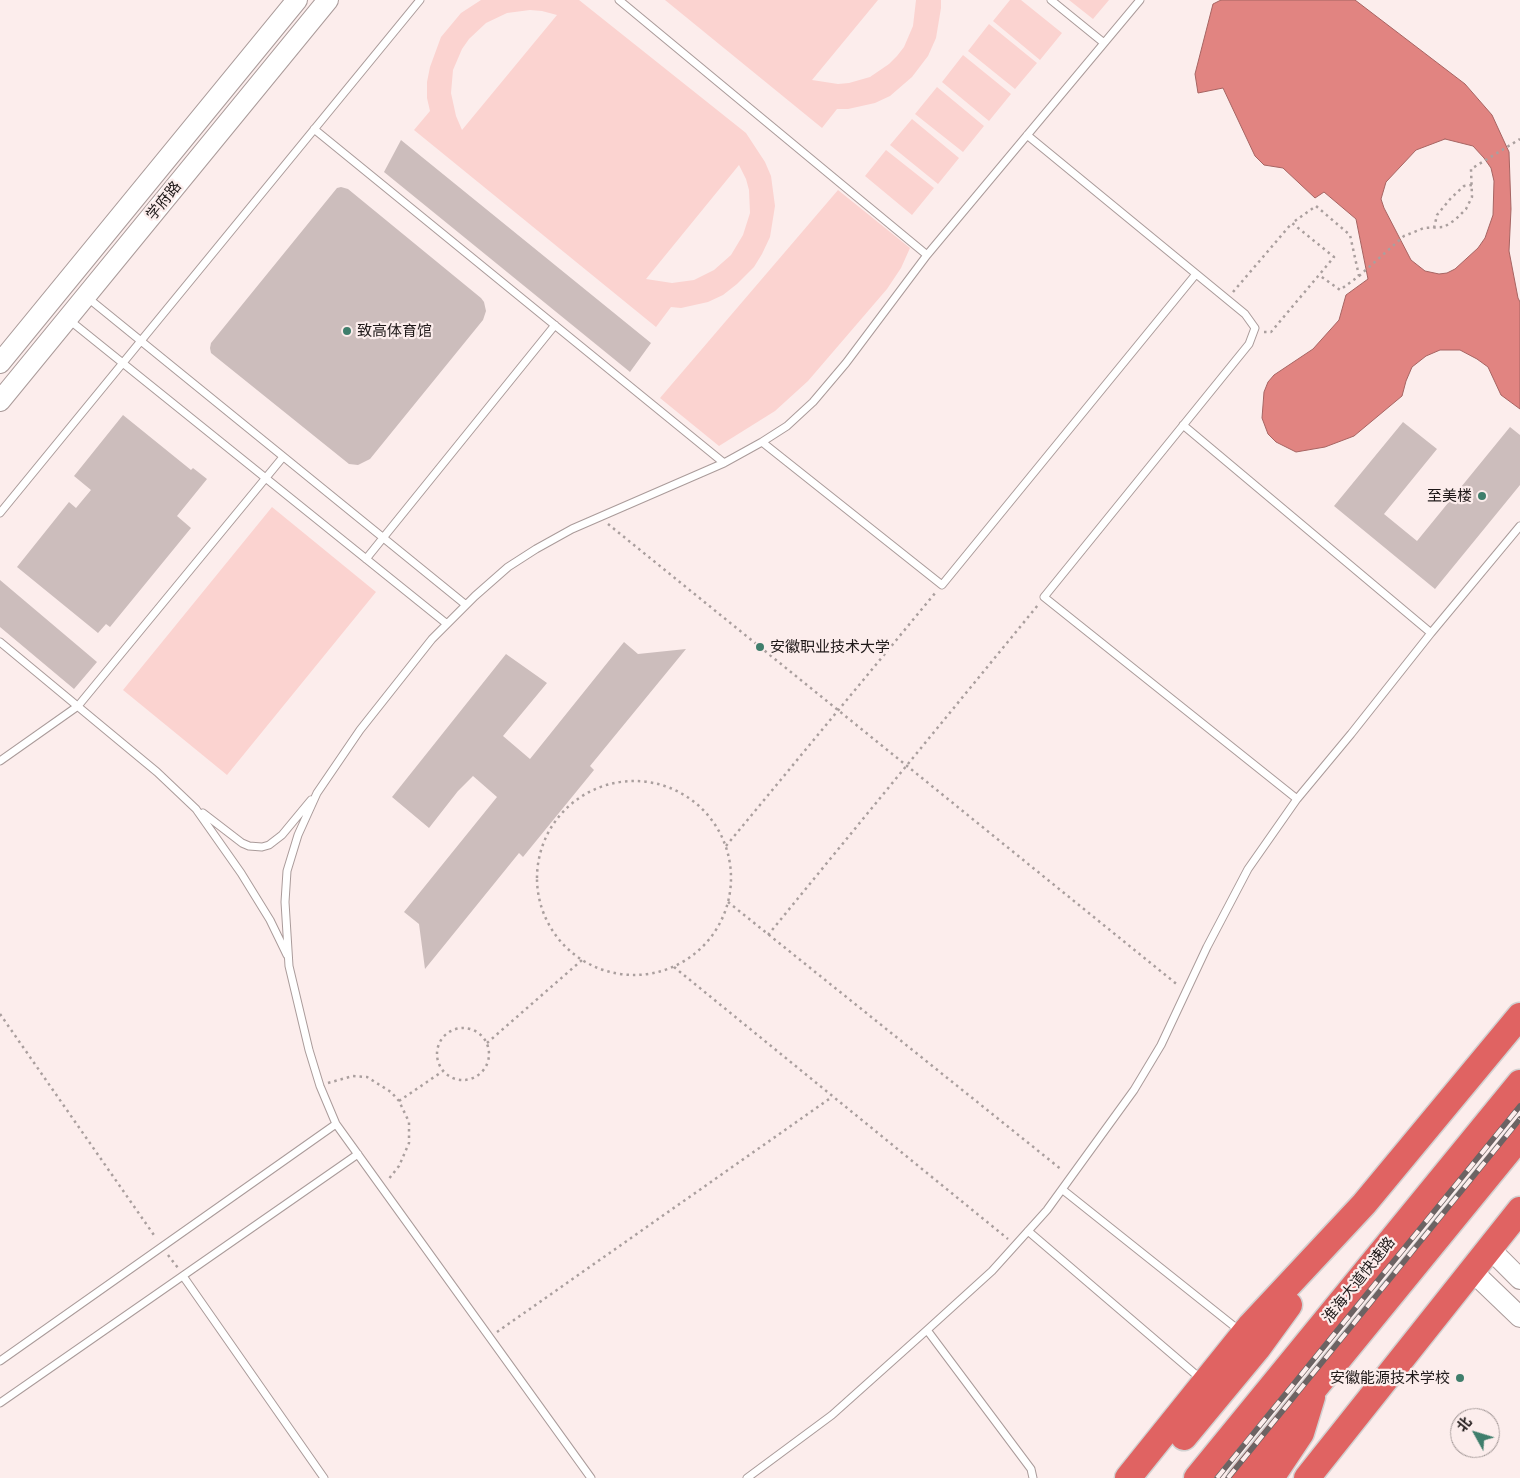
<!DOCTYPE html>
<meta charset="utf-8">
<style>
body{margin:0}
#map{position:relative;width:1520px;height:1478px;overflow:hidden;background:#fcedec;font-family:Inter,"Noto Sans SC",sans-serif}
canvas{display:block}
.north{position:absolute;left:1450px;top:1408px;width:50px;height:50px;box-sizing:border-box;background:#fcedec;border:1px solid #a39897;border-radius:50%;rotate:309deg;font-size:14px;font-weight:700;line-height:20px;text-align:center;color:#1e1818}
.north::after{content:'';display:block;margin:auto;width:18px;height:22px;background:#3f7e6c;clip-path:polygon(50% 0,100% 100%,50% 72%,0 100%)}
</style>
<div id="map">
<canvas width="1520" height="1478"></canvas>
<div class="north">北</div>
</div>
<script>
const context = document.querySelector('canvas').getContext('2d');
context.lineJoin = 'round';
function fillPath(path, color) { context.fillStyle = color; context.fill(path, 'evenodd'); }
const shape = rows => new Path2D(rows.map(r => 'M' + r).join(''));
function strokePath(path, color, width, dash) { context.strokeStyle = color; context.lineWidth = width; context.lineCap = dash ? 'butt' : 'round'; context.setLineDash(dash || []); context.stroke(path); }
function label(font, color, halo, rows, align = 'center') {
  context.font = font + ' Inter,"Noto Sans SC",sans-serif'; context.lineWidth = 4.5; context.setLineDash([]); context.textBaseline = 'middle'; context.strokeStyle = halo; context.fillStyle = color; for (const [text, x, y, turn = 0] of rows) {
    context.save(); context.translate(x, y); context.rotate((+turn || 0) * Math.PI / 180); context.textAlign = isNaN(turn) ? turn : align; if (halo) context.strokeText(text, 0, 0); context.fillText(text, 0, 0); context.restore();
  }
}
const green = shape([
 [481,0,579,0,746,133,765,162,771,176,775,206,770,237,762,254,754,267,737,284,723,295,708,302,681,308,671,307,656,327,414,130,430,111,427,98,427,82,430,67,441,37,461,13],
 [530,10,542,11,557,15,462,130,456,116,451,93,453,70,462,49,469,39,486,23,507,13],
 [739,165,746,179,749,190,750,213,743,235,731,255,714,270,694,280,672,283,646,279],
 [665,0,878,0,812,80,838,84,849,83,870,77,889,64,897,56,904,47,913,26,916,0,941,0,941,8,936,38,928,56,912,77,890,96,875,103,848,109,837,109,822,128],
 [1010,0,1021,0,1062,33,1040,60,993,21],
 [1069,0,1109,0,1093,19],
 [989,24,1037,63,1015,89,968,51],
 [963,55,1011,94,989,121,942,82],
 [937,87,984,126,963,152,915,114],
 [912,119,959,158,938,184,890,145],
 [886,150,934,188,912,215,865,176],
 [838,190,910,248,901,268,887,289,808,381,775,411,719,446,660,398],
 [272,507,376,592,227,775,123,690]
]);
const water = shape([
 [1221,0,1355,0,1465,84,1492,115,1509,152,1511,209,1509,251,1518,298,1520,302,1520,409,1501,395,1488,367,1477,359,1460,350,1440,350,1426,356,1412,367,1406,381,1402,396,1354,436,1325,447,1296,452,1276,442,1268,434,1262,418,1264,392,1268,382,1274,375,1313,349,1339,320,1346,295,1368,279,1356,219,1324,192,1315,198,1283,168,1264,165,1255,156,1223,88,1198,93,1195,74,1213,4,1221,0],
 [1445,139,1473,146,1484,158,1491,168,1494,181,1493,215,1485,238,1478,248,1455,269,1447,273,1439,274,1425,271,1411,260,1384,208,1381,199,1386,182,1416,150,1445,139]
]);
const building = shape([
 [401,140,651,343,630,372,384,172],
 [341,187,348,189,481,298,484,302,486,311,483,320,370,459,358,465,349,464,211,353,210,348,211,343,337,188],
 [123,415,191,470,193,468,207,479,177,516,191,528,110,627,106,624,98,633,17,567,69,502,76,508,91,490,74,476],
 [1403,422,1437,449,1384,514,1417,541,1510,427,1520,435,1520,485,1435,589,1334,506],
 [0,580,97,662,74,689,0,627],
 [624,642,638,654,686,649,590,766,594,770,523,857,519,853,425,969,419,924,404,912,497,797,473,776,458,791,429,828,392,797,506,654,547,683,503,736,530,759]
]);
const path = shape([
 [1434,228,1437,215,1451,198,1464,186,1472,185],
 [1359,276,1404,236,1424,228,1444,227,1455,220,1466,209,1472,197,1471,169,1520,139],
 [1233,292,1292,223],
 [1264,332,1271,332,1319,275,1334,257,1292,223,1316,206,1350,235,1359,276,1340,290,1319,275],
 [608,524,1179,986],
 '537 878a97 97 0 1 1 194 0a97 97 0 1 1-194 0Z',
 [726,846,936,592],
 [728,902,1062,1170],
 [768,935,1038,605],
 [674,967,1008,1239],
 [0,1014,156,1238],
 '437 1054a26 26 0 1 1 52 0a26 26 0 1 1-52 0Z',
 [487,1043,582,960],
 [328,1083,353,1076,367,1077,391,1092,399,1101,409,1122,409,1143,399,1166,388,1180],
 [399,1101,443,1071],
 [168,1255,178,1268],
 [497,1332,832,1097]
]);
const lane = shape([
 [619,0,927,255],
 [1051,0,1104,43],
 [314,129,724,463],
 [1027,135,1245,314,1255,328,1249,344,1044,597,1297,799],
 [88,298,466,605],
 [68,319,447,624],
 [1183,425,1431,633],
 [762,442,942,585,1196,274],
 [0,513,420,0],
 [366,559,555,325],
 [0,642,157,772,196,809,241,873,270,920,287,955],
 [0,761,78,706,283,457],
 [203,813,242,843,249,846,262,847,269,845,282,835,311,800],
 [1063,1190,1240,1331],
 [1028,1231,1201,1379],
 [183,1276,324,1478],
 [927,1330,1031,1469,1033,1478],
 [0,1361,336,1124],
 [0,1403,358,1154],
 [591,1478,336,1124,320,1086,309,1050,289,966,285,902,287,871,298,835,317,793,360,730,432,639,475,596,508,567,536,549,572,529,724,463,762,442,787,426,813,402,846,363,927,255,1140,0],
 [747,1478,832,1415,927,1330,992,1271,1047,1210,1134,1090,1161,1045,1207,947,1248,869,1297,799,1351,734,1431,633,1520,526]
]);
const secondary = shape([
 [0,363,297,0],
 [0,401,328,0],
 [1489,1248,1520,1279],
 [1472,1271,1520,1317]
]);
const highway = shape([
 [1184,1437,1257,1349,1289,1305],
 [1128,1478,1251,1325,1364,1204,1520,1016],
 [1197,1478,1520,1083],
 [1241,1478,1520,1137],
 [1271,1478,1301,1433,1312,1397],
 [1307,1478,1520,1210]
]);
const rail = shape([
 [1217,1478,1520,1106],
 [1228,1478,1520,1119]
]);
const markers = [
 [347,331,5,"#3f7e6c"],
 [1482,496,5,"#3f7e6c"],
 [760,647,5,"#3f7e6c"],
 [1460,1378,5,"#3f7e6c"]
];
const streetNames = [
 ["学府路",164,201,-51],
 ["淮海大道快速路",1359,1280,-51]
];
const poiNames = [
 ["致高体育馆",357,331],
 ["至美楼",1472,496,"right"],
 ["安徽职业技术大学",770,647],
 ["安徽能源技术学校",1450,1378,"right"]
];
fillPath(green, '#fbd3d0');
fillPath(water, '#e18481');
strokePath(water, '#a66462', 1);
fillPath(building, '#ccbdbc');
strokePath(lane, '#aa9b9a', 9);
strokePath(secondary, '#aa9b9a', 22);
strokePath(highway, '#d2d1d1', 29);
strokePath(path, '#aa9f9e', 2.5, [2.5, 4]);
strokePath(lane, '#fff', 7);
strokePath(secondary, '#fff', 20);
strokePath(highway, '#e06362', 26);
strokePath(rail, '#6c6363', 5.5);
strokePath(rail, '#fcedec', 4, [11]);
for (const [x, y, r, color] of markers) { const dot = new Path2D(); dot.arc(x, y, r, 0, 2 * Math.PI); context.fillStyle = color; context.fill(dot); strokePath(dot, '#fcedec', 2); }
label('15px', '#1e1818', '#fcedec', streetNames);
label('15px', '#1e1818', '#fcedec', poiNames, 'left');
</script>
